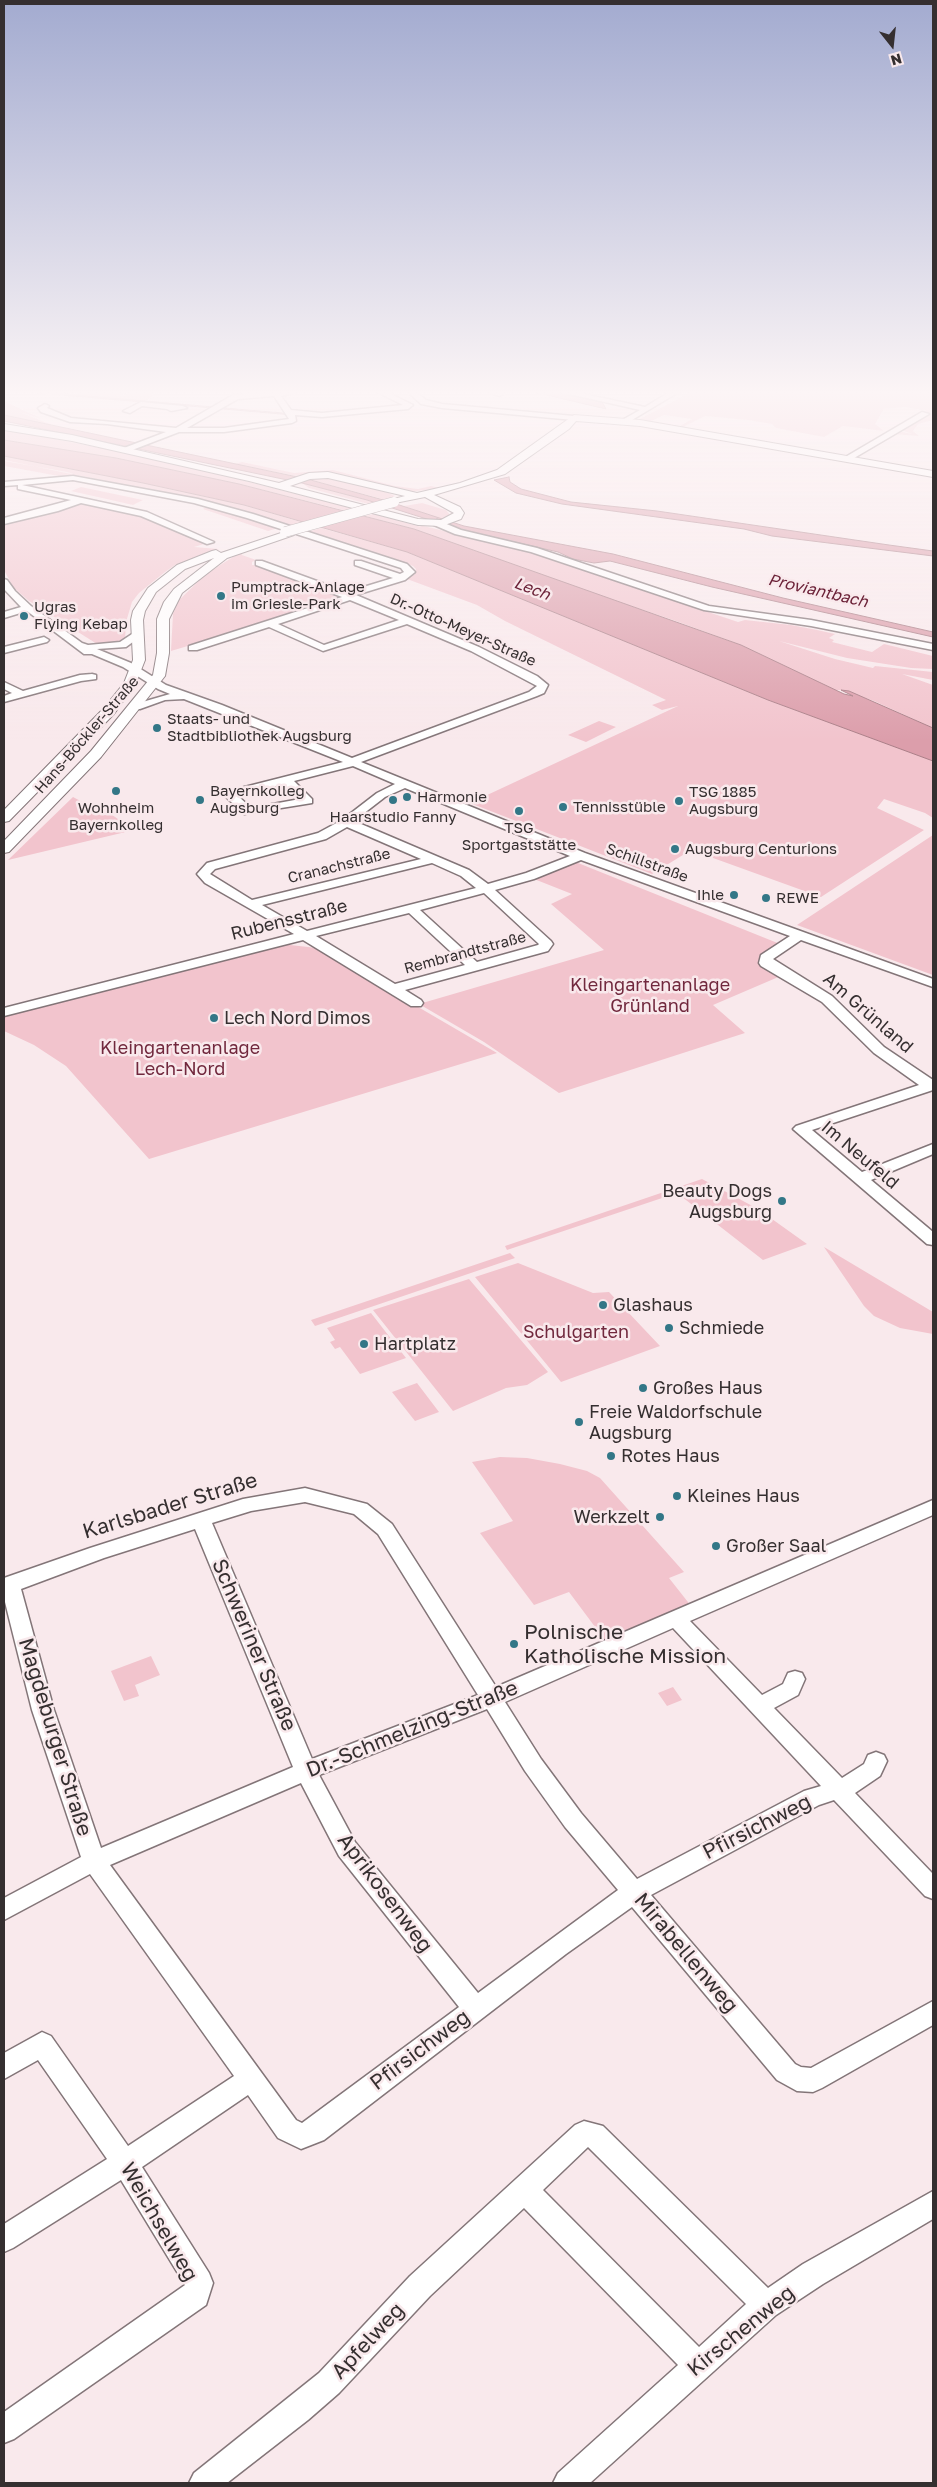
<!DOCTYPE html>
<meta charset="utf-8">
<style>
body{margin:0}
#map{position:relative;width:937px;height:2487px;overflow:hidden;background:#f9e9ec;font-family:"Golos Text",sans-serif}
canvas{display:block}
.frame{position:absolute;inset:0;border:5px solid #352f30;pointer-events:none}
.north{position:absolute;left:867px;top:20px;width:50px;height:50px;-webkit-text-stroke:4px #f9e9ec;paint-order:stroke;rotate:164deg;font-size:14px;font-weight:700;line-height:20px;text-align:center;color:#352f30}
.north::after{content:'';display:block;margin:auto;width:18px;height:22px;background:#352f30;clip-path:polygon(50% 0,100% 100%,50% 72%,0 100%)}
</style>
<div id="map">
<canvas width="937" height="2487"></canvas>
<div class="frame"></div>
<div class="north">N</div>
</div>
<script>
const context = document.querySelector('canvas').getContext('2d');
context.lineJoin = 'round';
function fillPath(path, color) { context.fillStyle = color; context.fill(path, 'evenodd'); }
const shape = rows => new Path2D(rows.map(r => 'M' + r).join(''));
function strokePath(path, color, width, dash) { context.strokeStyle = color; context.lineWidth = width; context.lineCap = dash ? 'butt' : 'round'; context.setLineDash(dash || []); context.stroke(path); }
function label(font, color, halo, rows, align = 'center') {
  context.font = font + ' "Golos Text",sans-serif'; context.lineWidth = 5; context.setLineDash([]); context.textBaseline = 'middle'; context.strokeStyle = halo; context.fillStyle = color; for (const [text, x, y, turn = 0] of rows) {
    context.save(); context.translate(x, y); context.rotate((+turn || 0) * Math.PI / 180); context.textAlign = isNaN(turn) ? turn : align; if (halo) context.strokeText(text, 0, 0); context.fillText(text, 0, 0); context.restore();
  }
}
const green = shape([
 [79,393,126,393,121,396,123,396,129,393,153,393,151,398,144,401,76,395],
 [689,393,933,393,933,420,918,424,913,431,919,436,892,434,898,431,912,434,901,430,929,414,925,413,927,411,905,407,884,409,875,424,884,431,843,426,824,437,776,428,772,424,748,420,705,416,683,427,680,426,692,419,664,415,649,422,638,420],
 [4,401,42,419,20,412,52,425,4,415],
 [4,429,111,450,226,476,355,509,347,511,239,484,116,458,4,440],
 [4,456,143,483,244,505,304,523,290,527,144,489,4,460],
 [4,461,67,472,79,476,64,477,4,466],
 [242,462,294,473,333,470,395,486,418,489,431,486,440,488,410,492,333,473,296,476,235,464],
 [324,477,384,491,395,496,386,500,307,479],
 [302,483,367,500,378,503,372,505,309,488],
 [81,487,143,500,133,505,71,491],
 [79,502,141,515,204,544,194,547,219,549,175,565,165,572,139,593,132,602,126,622,125,640,104,645,97,644,29,601,13,587,4,570,4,522],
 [422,503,446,510,450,515,441,520,404,506],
 [206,507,278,528,268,531,203,509],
 [374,514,421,527,419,525,514,547,738,622,745,620,791,625,817,630,835,634,829,638,834,640,832,642,872,652,884,644,933,656,933,669,911,668,847,658,779,641,835,659,873,668,875,666,933,672,933,680,902,674,933,685,933,728,874,701,841,690,835,690,741,645,673,620,577,588,414,529,365,516],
 [321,528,407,552,768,700,933,761,933,818,925,813,884,799,877,808,924,830,821,897,691,850,652,874,470,803,678,706,662,710,652,705,666,700,505,621,477,605,407,579,415,574,416,569,413,566,307,532],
 [241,552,242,555,256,560,252,562,252,565,267,566,343,596,341,600,171,651,173,614,179,600,206,574],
 [599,721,616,727,586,742,568,735],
 [73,797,86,804,99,806,134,830,8,860],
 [933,835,933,975,797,925],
 [569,863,578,863,780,944,758,961,783,975,713,1005,745,1033,559,1093,484,1042,419,1004,604,950,551,904,572,894,534,879],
 [281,944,317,948,497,1053,149,1159,66,1066,34,1045,4,1031,4,1015],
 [702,1179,758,1209,807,1244,763,1260,677,1193,507,1250,505,1246],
 [824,1247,933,1312,933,1334,900,1328,874,1316,864,1306],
 [510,1253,515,1258,315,1326,311,1320],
 [518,1263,593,1293,609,1292,660,1346,561,1382,475,1277],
 [469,1279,548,1372,527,1385,506,1388,453,1411,373,1310],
 [371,1313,406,1358,360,1374,340,1347,335,1349,330,1342,335,1340,327,1328],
 [417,1383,439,1412,415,1421,392,1392],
 [500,1457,527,1458,560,1464,587,1471,600,1478,684,1572,669,1578,695,1611,610,1647,569,1592,534,1605,480,1533,513,1521,472,1462],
 [151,1656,160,1675,135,1685,139,1696,124,1701,111,1671],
 [673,1687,682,1700,667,1706,658,1693]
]);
const water = shape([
 [38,393,53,393,317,416,316,417,38,393],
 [538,393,557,393,602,402,606,409,538,393],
 [4,415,307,479,387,501,464,526,613,554,783,598,933,632,933,637,712,587,610,561,594,563,573,559,558,552,458,529,367,500,302,483,4,421,4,415],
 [4,440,116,458,239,484,414,529,741,645,844,694,853,696,841,690,849,691,933,728,933,761,768,700,407,552,244,505,143,483,4,456,4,440],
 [509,477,510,482,521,489,571,502,657,511,889,545,933,551,933,556,772,536,744,529,562,504,516,493,494,480,509,477]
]);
const minor = shape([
 [261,393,294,393,281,396,291,410,322,413,403,405,379,393,389,393,413,405,408,409,322,417,295,415,296,421,292,423,224,432,179,432,127,452,123,450,124,448,166,432,107,424,70,422,41,412,38,408,45,404,49,406,47,408,71,418,176,428,233,395,261,393],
 [274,396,289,419,224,428,187,428,238,399,274,396],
 [409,393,417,393,426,400,442,404,574,416,578,418,574,420,442,408,421,404,409,393],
 [492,393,502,393,503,394,499,396,492,393],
 [565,393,579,393,645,407,668,393,677,393,627,423,623,421,624,419,640,410,565,393],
 [141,402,183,406,187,408,171,411,167,409,142,406,130,413,123,411,141,402],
 [922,412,929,414,849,461,842,459,922,412],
 [73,476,198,499,253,514,407,564,415,572,405,580,356,595,479,647,537,676,548,685,544,693,537,696,361,762,585,853,933,979,933,987,801,940,773,959,832,996,884,1047,933,1080,933,1090,812,1130,862,1172,933,1144,933,1154,871,1180,933,1232,933,1245,927,1244,793,1129,796,1126,919,1085,874,1053,822,1002,761,966,759,963,761,955,790,936,581,860,534,879,495,890,551,941,553,944,548,951,405,990,421,1000,423,1003,421,1006,411,1006,303,940,4,1016,4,1008,294,934,205,883,197,874,207,863,318,833,342,820,377,793,395,784,353,766,294,781,312,799,312,803,244,814,225,796,225,792,343,762,184,699,165,700,140,709,132,709,132,705,170,694,158,689,123,667,92,654,84,654,27,611,4,618,4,612,21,607,4,589,4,579,7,580,15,591,31,606,82,643,88,645,120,642,135,632,141,632,141,636,126,647,97,649,131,663,166,685,222,705,352,758,529,692,537,686,471,651,407,624,323,651,269,627,197,650,189,650,189,646,342,597,256,565,256,561,262,561,347,592,393,578,355,565,355,561,361,561,400,574,404,572,401,568,247,518,194,503,73,480,22,485,147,512,214,542,207,544,141,516,81,503,58,511,4,524,4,518,71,500,18,489,18,485,4,486,4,482,73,476],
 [350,600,399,620,324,645,278,624,350,600],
 [284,784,300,799,251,808,237,795,284,784],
 [405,788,570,856,526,873,488,884,469,870,354,821,385,797,405,788],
 [347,827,421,859,252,900,210,874,215,869,326,839,347,827],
 [432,863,461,876,476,888,307,931,262,905,432,863],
 [484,893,539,944,538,945,477,962,420,910,484,893],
 [409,913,465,965,395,984,316,936,409,913],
 [437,520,461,530,537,548,709,606,811,620,933,644,933,650,811,626,704,610,531,552,455,534,434,525,433,523,437,520],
 [44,637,49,640,47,642,4,653,4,647,44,637],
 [92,674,96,675,96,679,81,681,4,702,4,696,12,693,4,689,4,682,23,691,80,675,92,674],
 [305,1488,367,1504,392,1524,496,1687,933,1500,933,1515,690,1621,762,1695,783,1684,788,1673,795,1671,802,1673,805,1679,798,1695,774,1708,842,1778,864,1764,868,1755,876,1752,884,1755,887,1761,880,1776,855,1793,933,1874,933,1899,925,1896,834,1800,819,1805,651,1895,795,2064,801,2067,811,2068,933,2001,933,2025,822,2088,813,2092,797,2091,777,2080,632,1907,566,1954,324,2140,301,2149,278,2138,248,2095,142,2167,209,2273,213,2283,206,2305,14,2439,4,2443,4,2412,185,2285,121,2180,13,2248,4,2252,4,2224,107,2159,38,2060,4,2079,4,2053,42,2032,51,2036,128,2146,234,2076,90,1874,4,1920,4,1898,81,1857,32,1710,4,1598,4,1578,90,1548,243,1499,305,1488],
 [305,1502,354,1514,378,1534,478,1695,312,1759,212,1523,251,1511,305,1502],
 [195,1529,293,1767,101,1848,54,1710,21,1589,104,1558,195,1529],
 [673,1628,821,1786,804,1791,637,1879,581,1813,541,1759,505,1702,673,1628],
 [487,1709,525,1771,565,1827,618,1890,478,1993,355,1842,319,1775,487,1709],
 [301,1783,339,1856,459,2007,302,2123,296,2120,110,1865,301,1783],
 [584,2121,603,2126,768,2288,803,2264,933,2191,933,2219,823,2284,776,2315,590,2483,553,2483,558,2473,678,2365,524,2208,430,2296,339,2393,308,2420,227,2483,189,2483,194,2473,319,2373,410,2276,575,2125,584,2121],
 [588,2147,746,2304,699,2347,543,2190,588,2147]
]);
const major = shape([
 [574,415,640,420,933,471,933,477,640,426,576,421,569,429,505,474,434,495,460,507,464,513,461,519,442,526,418,525,249,481,72,441,4,430,4,424,72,435,279,483,309,473,328,472,417,493,460,483,497,470,574,415],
 [328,478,405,496,390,500,390,504,425,497,454,513,441,520,418,519,290,486,310,479,328,478],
 [290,530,294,531,294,535,227,558,182,593,169,619,169,653,165,676,101,757,9,852,4,853,4,841,91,751,153,675,157,653,157,619,164,602,174,589,214,558,185,569,156,592,145,611,143,620,145,660,136,683,114,714,9,821,4,822,4,810,104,708,124,683,133,660,131,620,133,611,148,588,177,565,212,551,216,550,221,553,290,530]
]);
const majorBridge = shape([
 [285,532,394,502]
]);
const markers = [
 [221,596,5,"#337787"],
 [24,616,5,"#337787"],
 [157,728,5,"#337787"],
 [116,791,5,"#337787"],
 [407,797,5,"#337787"],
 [200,800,5,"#337787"],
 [393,800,5,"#337787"],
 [679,801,5,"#337787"],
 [563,807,5,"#337787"],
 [519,811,5,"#337787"],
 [675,849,5,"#337787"],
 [734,895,5,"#337787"],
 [766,898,5,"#337787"],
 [214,1018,5,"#337787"],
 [782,1201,5,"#337787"],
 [603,1305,5,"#337787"],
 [669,1328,5,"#337787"],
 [364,1344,5,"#337787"],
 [643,1388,5,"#337787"],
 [579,1422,5,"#337787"],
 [611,1456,5,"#337787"],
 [677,1496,5,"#337787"],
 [660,1517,5,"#337787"],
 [716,1546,5,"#337787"],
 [514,1644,5,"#337787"]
];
const farPoinames = [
 ["Pumptrack-Anlage",231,587],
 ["im Griesle-Park",231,604],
 ["Ugras",34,607],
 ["Flying Kebap",34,624],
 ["Staats- und",167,719],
 ["Stadtbibliothek Augsburg",167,736],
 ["Bayernkolleg",210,791],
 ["Augsburg",210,808],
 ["TSG 1885",689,792],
 ["Augsburg",689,809],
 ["Harmonie",417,797],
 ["Tennisstüble",573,807],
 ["Wohnheim",116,808,"center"],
 ["Bayernkolleg",116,825,"center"],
 ["Haarstudio Fanny",393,817,"center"],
 ["TSG",519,828,"center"],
 ["Sportgaststätte",519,845,"center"],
 ["Augsburg Centurions",685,849],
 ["Ihle",724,895,"right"],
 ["REWE",776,898]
];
const farStreetnames = [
 ["Dr.-Otto-Meyer-Straße",463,630,24],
 ["Hans-Böckler-Straße",87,735,-49],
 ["Schillstraße",647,863,20],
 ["Cranachstraße",339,866,-14],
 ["Rembrandtstraße",465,953,-15]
];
const farWaternames = [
 ["Lech",532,589,21],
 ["Proviantbach",818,591,13]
];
const streetNames = [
 ["Rubensstraße",289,920,-14],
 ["Am Grünland",868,1013,41],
 ["Im Neufeld",860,1155,40]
];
const parkNames = [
 ["Kleingartenanlage",650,985],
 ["Grünland",650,1006],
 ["Kleingartenanlage",180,1048],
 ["Lech-Nord",180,1069],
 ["Schulgarten",576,1332]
];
const poiNames = [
 ["Lech Nord Dimos",224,1018],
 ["Beauty Dogs",772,1191,"right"],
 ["Augsburg",772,1212,"right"],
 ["Glashaus",613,1305],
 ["Schmiede",679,1328],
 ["Hartplatz",374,1344],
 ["Großes Haus",653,1388],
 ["Freie Waldorfschule",589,1412],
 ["Augsburg",589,1433],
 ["Rotes Haus",621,1456],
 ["Kleines Haus",687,1496],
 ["Werkzelt",650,1517,"right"],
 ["Großer Saal",726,1546]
];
const nearStreetnames = [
 ["Karlsbader Straße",170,1506,-17],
 ["Schweriner Straße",254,1645,67],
 ["Dr.-Schmelzing-Straße",412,1729,-22],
 ["Magdeburger Straße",55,1737,73],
 ["Pfirsichweg",757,1827,-27],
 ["Aprikosenweg",385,1893,53],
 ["Mirabellenweg",686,1953,50],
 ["Pfirsichweg",420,2050,-37],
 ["Weichselweg",159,2222,60],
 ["Kirschenweg",741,2331,-39],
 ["Apfelweg",368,2341,-47]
];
const nearPoinames = [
 ["Polnische",524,1632],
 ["Katholische Mission",524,1656]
];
fillPath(green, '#f2c4cd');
fillPath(water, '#dc9eab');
strokePath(water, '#aa7d86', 1);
strokePath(minor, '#837578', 3);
strokePath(major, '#837578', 2);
fillPath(minor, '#fff');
fillPath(major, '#fff');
strokePath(majorBridge, '#837578', 11, []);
strokePath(majorBridge, '#fff', 10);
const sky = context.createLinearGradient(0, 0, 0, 741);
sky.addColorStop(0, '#a3abd0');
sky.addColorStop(0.53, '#fcf5f6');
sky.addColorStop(1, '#fcf5f600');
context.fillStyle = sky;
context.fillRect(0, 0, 937, 741);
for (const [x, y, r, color] of markers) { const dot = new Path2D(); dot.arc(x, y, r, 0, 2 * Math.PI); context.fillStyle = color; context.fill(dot); strokePath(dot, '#f9e9ec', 2); }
label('15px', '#352f30', '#f9e9ec', farPoinames, 'left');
label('15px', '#352f30', '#f9e9ec', farStreetnames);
label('italic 16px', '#6c2339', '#f9e9ec', farWaternames);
label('18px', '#352f30', '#f9e9ec', streetNames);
label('18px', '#71283d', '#f9e9ec', parkNames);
label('18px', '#352f30', '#f9e9ec', poiNames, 'left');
label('21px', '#352f30', '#f9e9ec', nearStreetnames);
label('21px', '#352f30', '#f9e9ec', nearPoinames, 'left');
</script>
